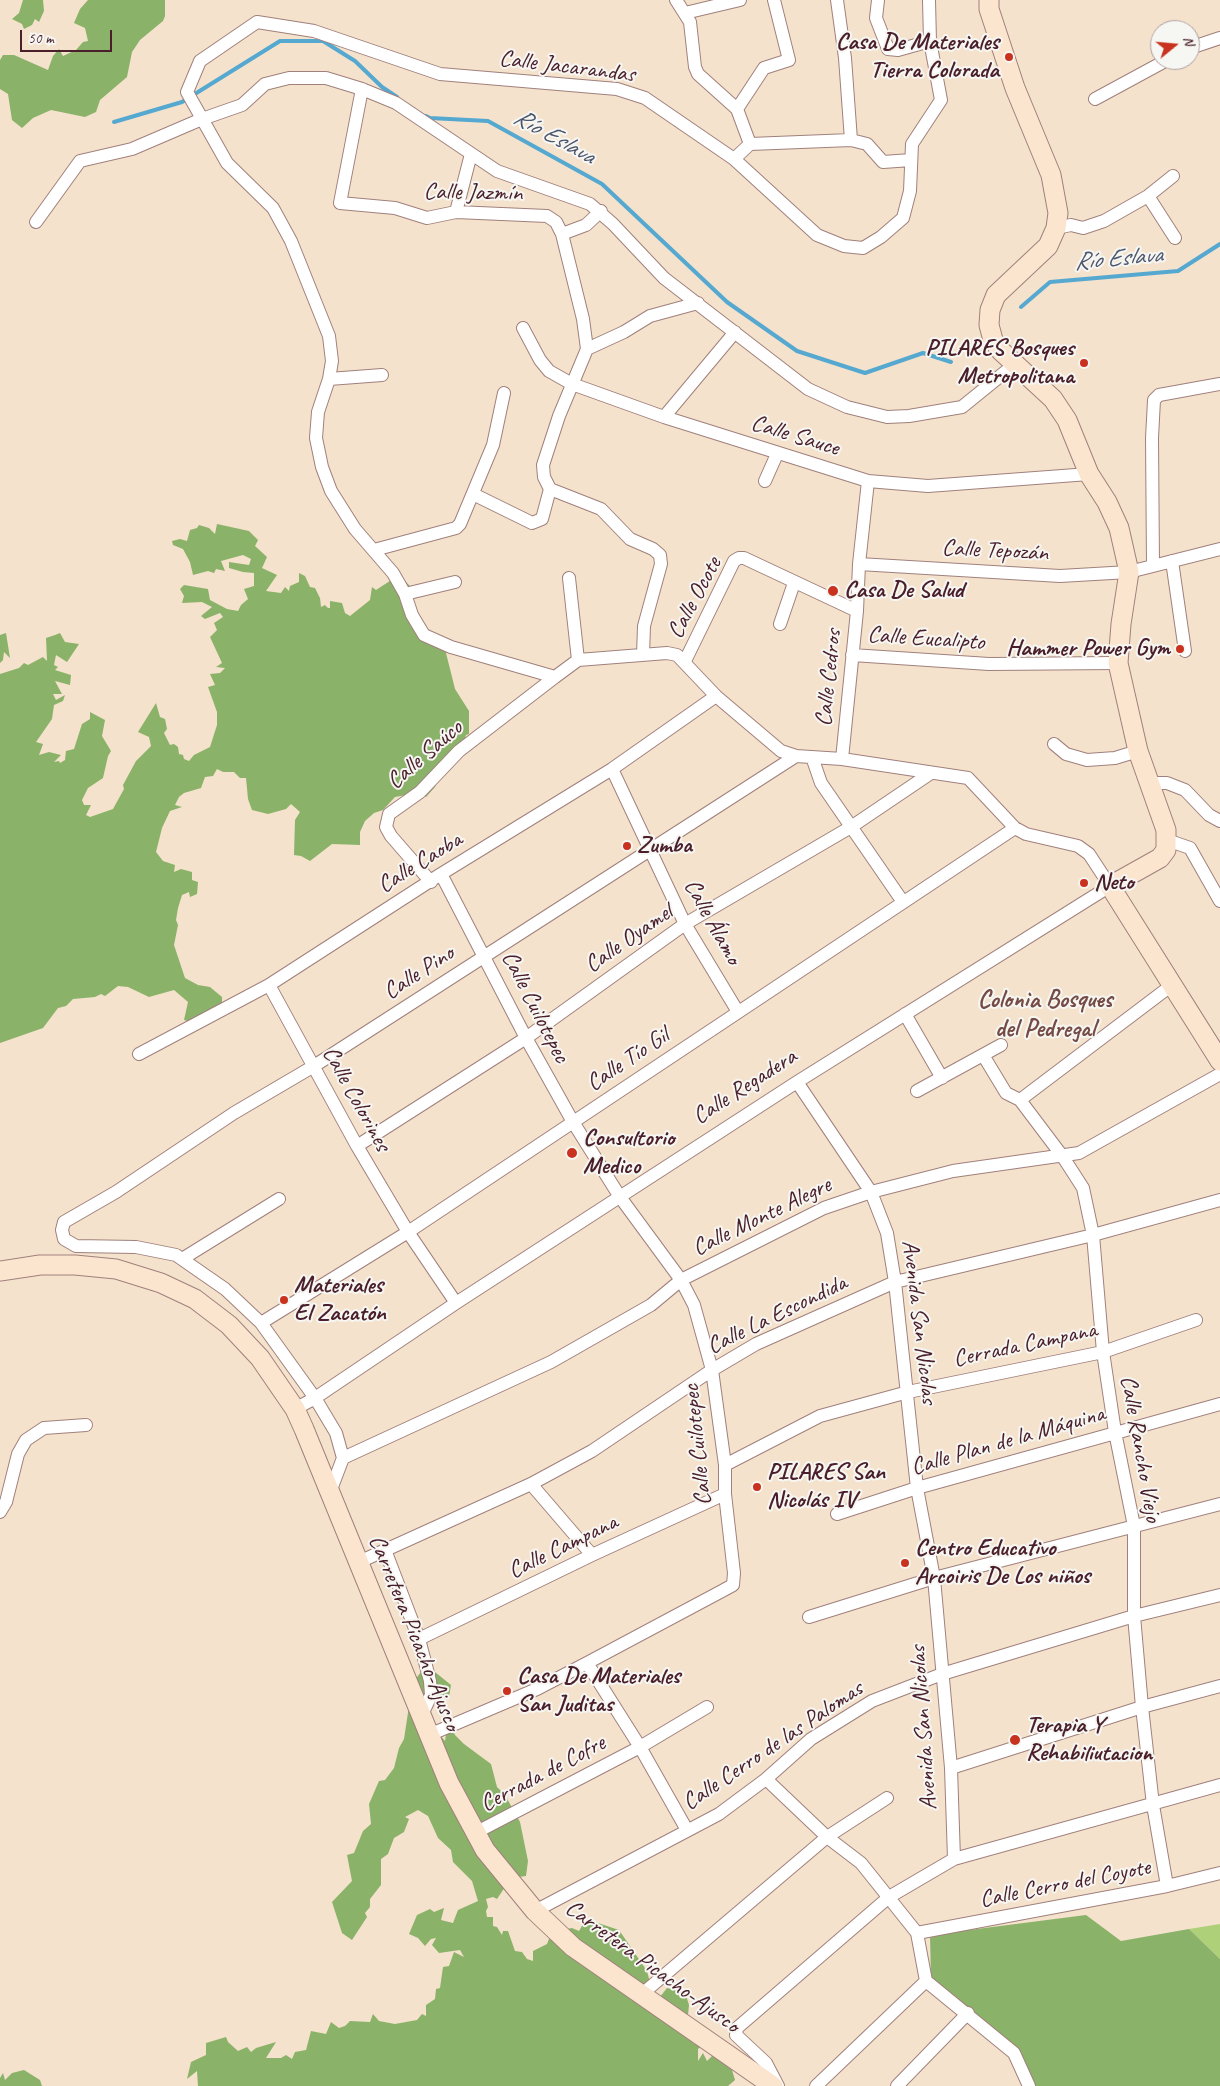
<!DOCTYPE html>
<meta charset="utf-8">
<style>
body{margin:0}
#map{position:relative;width:1220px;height:2086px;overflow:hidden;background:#f5e2cc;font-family:Caveat,sans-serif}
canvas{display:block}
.north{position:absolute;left:1150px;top:20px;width:50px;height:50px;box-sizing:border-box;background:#f6f6f2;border:1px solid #b1a0a2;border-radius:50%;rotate:73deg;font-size:14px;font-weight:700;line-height:20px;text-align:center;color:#4a1f2b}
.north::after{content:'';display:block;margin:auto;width:18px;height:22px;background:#c8321e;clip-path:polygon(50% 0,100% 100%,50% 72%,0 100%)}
.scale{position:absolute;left:20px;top:30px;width:92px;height:22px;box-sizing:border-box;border:2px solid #4a1f2b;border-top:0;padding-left:6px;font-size:15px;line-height:18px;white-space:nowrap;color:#4a1f2b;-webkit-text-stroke:4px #f6f6f2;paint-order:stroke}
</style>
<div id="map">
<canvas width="1220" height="2086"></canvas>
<div class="north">N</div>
<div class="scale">50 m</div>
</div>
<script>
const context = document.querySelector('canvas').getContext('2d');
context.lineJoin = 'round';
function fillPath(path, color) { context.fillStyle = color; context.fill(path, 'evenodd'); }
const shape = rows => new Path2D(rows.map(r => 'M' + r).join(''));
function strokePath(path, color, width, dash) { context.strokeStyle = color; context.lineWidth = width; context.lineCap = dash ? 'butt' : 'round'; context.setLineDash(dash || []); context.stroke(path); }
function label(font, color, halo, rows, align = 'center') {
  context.font = font + ' Caveat,sans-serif'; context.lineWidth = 4; context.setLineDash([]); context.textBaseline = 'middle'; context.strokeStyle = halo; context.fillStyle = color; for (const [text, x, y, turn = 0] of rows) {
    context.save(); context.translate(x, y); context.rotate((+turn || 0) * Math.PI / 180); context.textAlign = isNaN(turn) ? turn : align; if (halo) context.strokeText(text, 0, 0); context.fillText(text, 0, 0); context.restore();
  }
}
const green = shape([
 [1220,1924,1220,1959,1189,1929]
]);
const forest = shape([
 [23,0,43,0,44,11,39,22,35,19,32,25,24,29,22,24,12,19,19,13],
 [88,0,165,0,165,16,163,21,140,40,132,52,127,77,100,100,96,112,85,117,51,110,33,118,22,128,12,120,8,94,0,89,0,60,3,55,14,55,48,70,53,56,59,49,63,56,76,50,83,42,88,41,85,28,74,23,80,9],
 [217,524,249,531,258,540,255,546,267,557,262,568,277,575,266,591,281,593,285,587,289,591,290,586,299,582,299,573,305,576,310,587,315,588,320,598,321,607,325,605,328,608,330,608,330,601,342,603,345,613,350,616,370,600,372,587,376,590,399,575,410,586,414,627,448,643,446,653,455,689,469,711,469,734,466,735,463,746,446,761,435,787,426,797,412,794,395,797,383,810,374,813,365,821,360,832,360,845,332,844,310,861,301,856,294,855,295,820,300,812,291,804,286,809,268,814,252,810,248,799,246,778,240,778,234,772,223,772,217,769,213,776,205,777,201,788,184,793,179,797,175,805,182,807,170,811,162,828,156,852,163,861,175,865,174,872,181,869,192,872,192,880,198,882,197,894,190,897,189,892,182,895,178,908,176,920,178,925,174,945,185,978,198,985,210,987,222,997,222,1008,201,1025,184,1020,188,1002,174,990,149,997,128,987,118,986,105,996,101,994,95,997,73,999,66,1006,58,1008,43,1028,0,1043,0,674,19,668,24,663,28,665,43,657,47,661,46,638,55,635,60,633,65,642,79,644,67,662,56,655,54,665,58,667,55,670,71,675,70,685,55,681,62,694,53,694,56,700,65,695,63,701,54,705,52,719,36,742,43,744,39,755,49,752,61,755,54,762,59,761,60,763,65,760,66,751,74,749,82,724,90,719,90,712,105,720,102,736,111,751,108,756,103,778,88,788,82,800,84,805,91,805,86,815,90,817,113,809,124,789,123,785,136,761,151,746,149,737,138,732,156,703,160,717,165,719,167,729,164,733,170,745,174,744,178,747,179,754,183,755,184,759,189,761,194,755,210,747,217,725,217,712,208,687,215,685,210,674,220,673,225,668,216,667,222,663,210,637,217,630,214,623,223,617,220,613,205,619,201,616,212,607,202,602,182,603,184,596,180,589,184,585,208,589,210,600,227,609,238,611,241,605,248,599,244,589,254,586,254,573,243,572,229,568,229,562,249,565,251,559,243,555,221,561,225,571,216,569,214,573,208,571,193,575,190,562,183,549,173,545,172,541,180,539,187,541,190,530,197,528,199,525,209,528,215,534],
 [6,633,10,658,4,652,3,660,0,663,0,635],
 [423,1669,435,1672,451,1685,449,1697,425,1703,426,1718,445,1741,447,1728,453,1727,455,1735,464,1744,491,1764,497,1787,505,1795,520,1822,528,1861,526,1876,519,1877,507,1884,497,1899,493,1897,486,1899,488,1907,486,1911,487,1917,493,1917,493,1926,497,1927,502,1935,503,1931,508,1931,515,1951,522,1952,527,1959,533,1961,533,1951,547,1944,552,1931,556,1928,564,1926,567,1929,572,1928,579,1931,586,1919,619,1930,647,1971,650,1983,647,1997,660,1997,667,1988,685,1992,689,2005,688,2015,677,2011,686,2034,694,2044,706,2042,698,2049,698,2061,703,2053,707,2061,713,2055,732,2070,735,2080,728,2086,198,2086,197,2071,187,2079,191,2062,206,2055,206,2043,226,2037,228,2042,238,2051,247,2047,251,2052,256,2048,276,2042,266,2058,281,2058,286,2055,292,2059,295,2052,306,2050,311,2031,326,2034,331,2022,339,2028,345,2026,350,2021,370,2022,373,2014,379,2021,395,2024,417,2020,422,2014,426,2016,426,2005,435,1999,436,1989,440,1988,443,1967,449,1966,454,1952,464,1957,460,1950,439,1953,432,1945,436,1938,431,1939,425,1946,418,1938,409,1934,417,1915,430,1909,434,1912,444,1908,441,1920,453,1923,458,1910,478,1901,472,1881,453,1862,451,1850,438,1838,428,1816,418,1810,405,1817,409,1819,404,1832,394,1838,388,1854,381,1859,381,1885,370,1899,370,1907,365,1913,367,1917,352,1940,342,1933,332,1902,352,1881,347,1855,354,1853,363,1831,371,1824,369,1804,379,1781,385,1780,394,1768,399,1748,404,1739,409,1706,415,1680],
 [1086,1915,1121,1941,1189,1929,1220,1959,1220,2086,1029,2086,1016,2050,931,1980,930,1935],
 [24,2070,40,2080,42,2086,0,2086,0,2078,3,2073,5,2080,12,2073]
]);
const stream = shape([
 [426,116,430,118,488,121,602,184,727,302,797,351,865,373,923,353,951,362],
 [114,122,182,102,280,41,323,41,355,61,382,87,397,97],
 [1021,307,1050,282,1178,271,1220,244]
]);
const street = shape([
 [676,0,690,22,695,67,698,74,737,109,750,144],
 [837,0,845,58,851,140],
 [878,0,876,18,888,49,898,50,930,41],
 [685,13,740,0],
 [1190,48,1220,38],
 [362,89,340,203,395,208,427,218,456,212,547,216,556,222,562,234,583,319,587,349,559,416,543,465,544,477,550,489,601,509,630,539,653,549,660,555,661,564,644,626,643,655],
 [1095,99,1167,60],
 [737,109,764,68,789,60,774,0],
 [734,159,750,144,851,140,867,144,883,162,911,160],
 [1148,196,1175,238],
 [456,212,471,154],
 [36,222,80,161,132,149,202,119,242,105,265,84,289,78,326,78,362,89,396,103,497,171,590,204,613,224,664,278,808,389,847,407,887,417,909,416,962,407,1015,364],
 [1056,228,1071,225,1083,228,1104,221,1148,196,1173,176],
 [562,234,586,225,601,211],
 [523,328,540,360,549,371,572,384,664,417,868,481,928,486,1089,474],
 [587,349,624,332,650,316,698,303],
 [329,379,382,375],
 [664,417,735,332],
 [765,481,777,454],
 [473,494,532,523,542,519,550,489],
 [374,550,456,528,460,524,493,445,504,393],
 [1172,561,1185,651],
 [859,564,1060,576,1129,572,1220,549],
 [1153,565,1152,438,1154,400,1159,395,1220,384],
 [569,578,578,660],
 [405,594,455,582],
 [780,624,794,583],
 [852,655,989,664,1118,663],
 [685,661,734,561,739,558,744,558,857,611],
 [1054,744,1066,754,1087,760,1115,758,1138,751],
 [812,757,821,783,903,902],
 [842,759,857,611,859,564,868,481],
 [612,769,685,924,738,1012],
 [1151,783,1167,783,1185,790,1209,815,1220,821],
 [1167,840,1190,848,1220,901],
 [431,882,391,836,386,827,389,814,420,792,459,751,555,677],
 [269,985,357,1146,408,1232,456,1303],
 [905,1014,942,1078],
 [139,1054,269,985,441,874,612,769,716,696],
 [983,1055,1006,1093,1020,1100,1063,1157,1083,1188,1093,1235,1103,1352,1115,1432,1134,1526,1134,1616,1142,1707,1153,1805,1167,1886],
 [797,1082,871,1192,887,1233,895,1282,917,1488,934,1578,951,1768,954,1859],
 [917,1091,1001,1045],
 [1020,1100,1172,985],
 [357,1146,526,1038,685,924,851,827,931,773],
 [182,1259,279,1199],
 [261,1323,408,1232,1015,828],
 [295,1409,315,1398,456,1303,797,1082,1110,886,1089,854,1078,846,1026,834,1015,828,968,778,842,759,796,756,781,751,716,696,677,655,667,653,578,660,555,677,451,647,424,635,412,615,405,594,393,573,355,529,331,491,322,467,316,438,318,412,329,379,332,361,329,336,291,241,273,208,227,163,187,92,200,61,257,22,314,31,440,74,617,89,645,98,734,159,817,235,844,246,863,248,881,237,903,218,910,191,912,144,941,100,930,41,929,0],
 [343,1458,551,1362,651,1305,681,1280,824,1208,871,1192,953,1171,1079,1153,1220,1074],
 [725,1465,820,1416,908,1392,1103,1352,1196,1320],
 [531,1484,592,1555],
 [330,1492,343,1458,336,1433,315,1398,261,1323,225,1289,176,1255,136,1247,76,1246,64,1239,62,1230,64,1222,116,1192,234,1113,314,1066,796,756],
 [0,1512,6,1502,18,1454,26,1440,44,1428,86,1425],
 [837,1514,917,1488,1220,1404],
 [385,1550,419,1639,430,1681,431,1695,421,1717],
 [359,1562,531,1484,592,1451,712,1370,756,1344,895,1282,1093,1235,1220,1200],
 [809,1617,934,1578,1220,1504],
 [419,1639,592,1555,725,1494],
 [587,1663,640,1747,687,1830],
 [429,1735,537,1689,587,1663,722,1591,733,1585,734,1573,725,1494,725,1465,712,1370,694,1305,681,1280,620,1197,573,1122,526,1038,441,874],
 [951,1768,1142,1707,1220,1686],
 [766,1779,827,1837,861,1863,917,1933,926,1981,1014,2053,1029,2086],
 [475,1833,640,1747,707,1707],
 [535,1911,719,1814,766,1779,811,1739,872,1701,942,1674,1134,1616,1220,1595],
 [917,1933,1167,1886,1220,1873],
 [642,1994,827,1837,887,1798],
 [778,2086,766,2063,736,2035,737,2028,889,1897,954,1859,1220,1785],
 [816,2086,926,1981],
 [897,2086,968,2013]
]);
const secondary = shape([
 [989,0,989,9,1015,88,1051,175,1058,213,1056,228,1048,246,996,295,990,310,989,325,993,340,1001,351,1053,399,1067,420,1089,474,1107,502,1119,528,1129,572,1121,624,1118,663,1138,751,1166,830,1166,850,1160,858,1110,886,1220,1061],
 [0,1271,40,1265,75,1265,116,1269,161,1283,195,1299,229,1325,260,1358,295,1409,304,1429,449,1783,485,1850,535,1911,573,1947,773,2086]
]);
const markers = [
 [1009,57,5,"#c8321e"],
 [1084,363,5,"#c8321e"],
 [833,591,6,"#c8321e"],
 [1180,649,5,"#c8321e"],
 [627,846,5,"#c8321e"],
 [1084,883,5,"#c8321e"],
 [572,1153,6,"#c8321e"],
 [284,1300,5,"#c8321e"],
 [757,1487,5,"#c8321e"],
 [905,1563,5,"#c8321e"],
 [507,1691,5,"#c8321e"],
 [1015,1740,6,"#c8321e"]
];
const poiNames = [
 ["Casa De Materiales",999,43,"right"],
 ["Tierra Colorada",999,71,"right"],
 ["PILARES Bosques",1074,349,"right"],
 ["Metropolitana",1074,377,"right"],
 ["Casa De Salud",844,591],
 ["Hammer Power Gym",1170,649,"right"],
 ["Zumba",637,846],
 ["Neto",1094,883],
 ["Consultorio",583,1139],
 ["Medico",583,1167],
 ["Materiales",294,1286],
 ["El Zacatón",294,1314],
 ["PILARES San",767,1473],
 ["Nicolás IV",767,1501],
 ["Centro Educativo",915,1549],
 ["Arcoiris De Los niños",915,1577],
 ["Casa De Materiales",517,1677],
 ["San Juditas",517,1705],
 ["Terapia Y",1026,1726],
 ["Rehabiliutacion",1026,1754]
];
const streetNames = [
 ["Calle Jacarandas",567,67,7],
 ["Calle Jazmín",473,193,1],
 ["Calle Sauce",795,436,17],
 ["Calle Tepozán",995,551,3],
 ["Calle Ocote",695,598,-62],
 ["Calle Eucalipto",926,639,4],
 ["Calle Cedros",829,678,-84],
 ["Calle Saúco",425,755,-41],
 ["Calle Caoba",420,863,-32],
 ["Calle Álamo",712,922,61],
 ["Calle Oyamel",629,939,-35],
 ["Calle Pino",419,973,-33],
 ["Calle Cuilotepec",535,1007,63],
 ["Calle Tío Gil",628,1060,-34],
 ["Calle Regadera",745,1087,-33],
 ["Calle Colorines",356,1099,61],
 ["Calle Monte Alegre",762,1217,-26],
 ["Calle La Escondida",777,1315,-26],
 ["Avenida San Nicolas",919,1322,83],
 ["Cerrada Campana",1025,1345,-12],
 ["Calle Plan de la Máquina",1008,1441,-16],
 ["Calle Cuilotepec",698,1445,-96],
 ["Calle Rancho Viejo",1140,1449,80],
 ["Calle Campana",563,1547,-26],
 ["Carretera Picacho-Ajusco",414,1633,68],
 ["Avenida San Nicolas",924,1728,-94],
 ["Calle Cerro de las Palomas",773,1746,-34],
 ["Cerrada de Cofre",543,1774,-28],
 ["Calle Cerro del Coyote",1065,1884,-11],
 ["Carretera Picacho-Ajusco",652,1967,36]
];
const waterNames = [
 ["Río Eslava",554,137,29],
 ["Río Eslava",1118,259,-5]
];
const neighbourhoodNames = [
 ["Colonia Bosques",1045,1000],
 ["del Pedregal",1045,1029]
];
fillPath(green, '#add079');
fillPath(forest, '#8ab269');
strokePath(stream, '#55a8d0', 4);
strokePath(street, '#a0807c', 14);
strokePath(secondary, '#a0807c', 21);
strokePath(street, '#fff', 12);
strokePath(secondary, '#fbe5cf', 19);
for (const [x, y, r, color] of markers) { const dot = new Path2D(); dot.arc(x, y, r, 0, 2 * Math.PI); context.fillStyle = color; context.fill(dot); strokePath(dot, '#f6f6f2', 2); }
label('bold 24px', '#4a1f2b', '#f6f6f2', poiNames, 'left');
label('24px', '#4a1f2b', '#f6f6f2', streetNames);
label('italic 25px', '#4e566d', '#f6f6f2', waterNames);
label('bold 25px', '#764b46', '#f6f6f2', neighbourhoodNames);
</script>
